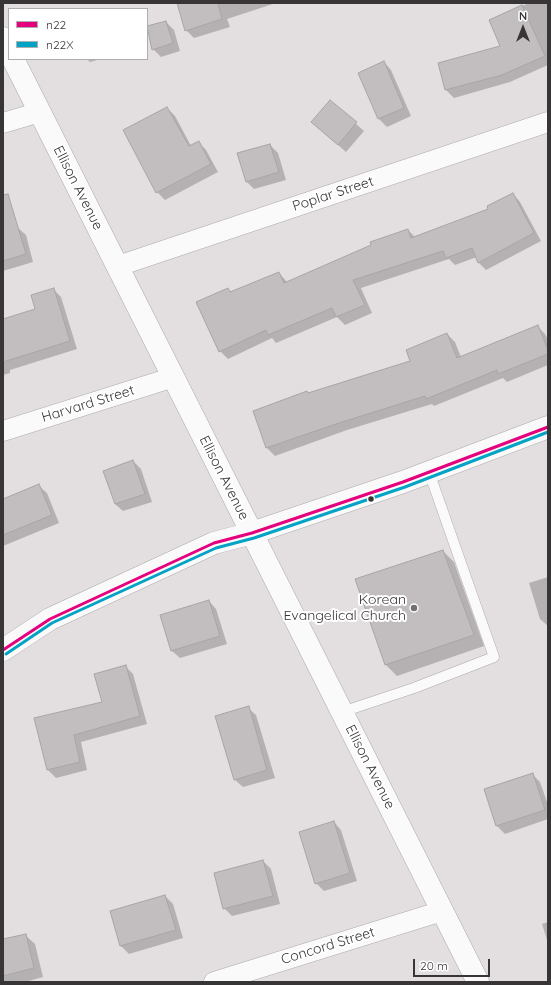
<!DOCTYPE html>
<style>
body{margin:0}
#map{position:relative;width:551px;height:985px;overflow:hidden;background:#e3dee0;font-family:Quicksand,sans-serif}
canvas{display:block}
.frame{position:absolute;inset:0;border:4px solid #383536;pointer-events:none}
.legend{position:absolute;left:8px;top:8px;width:140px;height:52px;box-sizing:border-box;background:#fff;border:1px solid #afaeaf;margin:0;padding:5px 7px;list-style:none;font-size:12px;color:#383536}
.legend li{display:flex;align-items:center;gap:8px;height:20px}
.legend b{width:20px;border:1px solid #afaeaf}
.north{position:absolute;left:503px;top:8px;width:40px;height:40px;-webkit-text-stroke:3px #fff;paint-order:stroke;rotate:0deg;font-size:11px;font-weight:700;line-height:16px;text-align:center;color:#383536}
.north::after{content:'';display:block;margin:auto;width:14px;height:18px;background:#383536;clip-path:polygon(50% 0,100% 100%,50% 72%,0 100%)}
.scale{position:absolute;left:413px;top:959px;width:77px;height:18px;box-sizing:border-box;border:2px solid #383536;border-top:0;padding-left:5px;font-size:12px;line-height:14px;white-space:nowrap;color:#383536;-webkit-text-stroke:3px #fff;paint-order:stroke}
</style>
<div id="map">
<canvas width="551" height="985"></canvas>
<div class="frame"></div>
<ul class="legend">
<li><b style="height:5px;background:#e5007d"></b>n22</li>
<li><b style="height:5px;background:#03a3c6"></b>n22X</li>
</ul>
<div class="north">N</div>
<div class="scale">20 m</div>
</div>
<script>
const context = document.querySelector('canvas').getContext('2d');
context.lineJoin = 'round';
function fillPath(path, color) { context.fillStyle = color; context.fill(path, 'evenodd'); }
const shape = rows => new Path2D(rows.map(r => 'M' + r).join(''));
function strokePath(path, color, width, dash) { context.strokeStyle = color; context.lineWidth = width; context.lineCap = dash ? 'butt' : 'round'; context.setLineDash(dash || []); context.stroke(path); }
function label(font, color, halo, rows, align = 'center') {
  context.font = font + ' Quicksand,sans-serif'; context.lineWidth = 4; context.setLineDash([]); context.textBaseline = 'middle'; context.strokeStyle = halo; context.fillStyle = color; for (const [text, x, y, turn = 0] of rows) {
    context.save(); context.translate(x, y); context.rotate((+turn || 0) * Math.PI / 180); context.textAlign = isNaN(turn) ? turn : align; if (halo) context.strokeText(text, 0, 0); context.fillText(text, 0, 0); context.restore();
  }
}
const shadow = shape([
 [178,3,276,3,227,19,230,27,194,38,186,30],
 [529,3,548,3,548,65,510,82,454,98,446,90,502,46,490,20],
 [166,22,174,30,180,51,161,57,153,49,147,27],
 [87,59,101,59,90,62],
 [384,62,391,70,411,116,387,127,379,119,359,73],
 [330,101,364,131,346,152,321,130],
 [167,108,175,116,191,146,198,142,206,150,218,172,165,200,157,192,124,130],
 [270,145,278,153,286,180,254,189,246,181],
 [513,194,520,202,541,241,486,270,478,262,477,257,455,265,449,259,361,288,372,313,345,325,337,317,276,343,272,338,228,359,220,351,228,289,232,293,279,273,287,282,408,230,415,237,489,210],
 [3,200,18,228,26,235,33,262,3,271],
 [53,289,61,297,77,349,10,370,10,373,3,375,3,321,36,309],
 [537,326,545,334,548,340,548,365,507,382,503,378,434,406,432,404,347,430,275,456,267,448,254,411,412,362,447,334,455,342,461,357],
 [133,461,141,469,152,502,123,511,115,504],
 [39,486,47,493,59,523,3,546,3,500],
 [443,551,454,562,484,646,397,676,386,665,357,579],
 [548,577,548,626,540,619,529,583],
 [209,601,216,609,227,644,180,658,172,651,161,615],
 [125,666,133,674,147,724,81,742,87,770,56,778,48,770,36,719,103,703],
 [248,708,256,715,275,778,243,787,235,780],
 [532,774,540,782,548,805,548,819,505,834,497,826,485,790],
 [334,822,341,830,357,881,324,891,316,883],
 [263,861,271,869,280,904,232,916,224,908],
 [165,896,173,904,183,938,129,954,121,946,111,912],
 [548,922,548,943,542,924],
 [25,935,35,944,43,977,25,982,3,982,3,940]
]);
const building = shape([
 [177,3,218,3,222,19,185,31,177,3],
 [522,5,545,56,502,75,445,90,438,63,500,46,489,20,522,5],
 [166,21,173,43,152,50,147,26,166,21],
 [384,61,404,108,378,119,358,73,384,61],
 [330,100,357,122,338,145,311,122,330,100],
 [167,107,189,146,199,141,211,164,156,193,123,130,167,107],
 [270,144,279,172,246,182,237,153,270,144],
 [513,193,534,233,478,263,472,248,446,258,443,251,353,280,365,305,336,317,332,308,268,335,266,330,219,352,196,302,228,288,230,292,279,272,284,283,371,245,370,242,408,229,411,238,488,209,487,206,513,193],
 [8,194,26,254,3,261,3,195,8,194],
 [54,288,70,341,3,362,3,319,35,309,31,295,54,288],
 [538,325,548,350,548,354,498,374,497,370,426,399,425,396,339,423,266,448,253,411,307,391,308,393,410,361,406,350,447,333,457,358,538,325],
 [133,460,145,494,115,504,103,471,133,460],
 [39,484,52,515,3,535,3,499,39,484],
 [443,550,474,635,385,665,355,579,443,550],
 [209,600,220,636,171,651,160,615,209,600],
 [126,665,140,716,74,735,80,762,47,770,34,718,102,702,94,674,126,665],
 [249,706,267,770,234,780,215,716,249,706],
 [533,773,545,810,496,826,484,789,533,773],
 [334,821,350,873,315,884,299,832,334,821],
 [263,860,273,896,223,909,214,873,263,860],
 [165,895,176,930,120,946,110,911,165,895],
 [26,934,34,968,3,976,3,939,26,934]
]);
const lane = shape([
 [342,712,414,688,494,657,429,472]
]);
const street = shape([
 [3,123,40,112],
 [118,266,548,122],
 [3,431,174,377],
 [214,982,442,911]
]);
const secondary = shape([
 [3,38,9,50],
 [13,59,478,982],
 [3,650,50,619,214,543,252,533,403,482,548,427]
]);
const bus1 = shape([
 [3,650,50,619,214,543,252,533,403,482,548,427]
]);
const bus2 = shape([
 [6,654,52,623,216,548,254,538,405,487,548,432]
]);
const markers = [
 [371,499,3.5,"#383536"],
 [414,608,4,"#747072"]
];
const streetNames = [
 ["Ellison Avenue",78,188,63],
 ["Poplar Street",333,194,-18],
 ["Harvard Street",88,404,-17],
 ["Ellison Avenue",224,478,63],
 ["Ellison Avenue",370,767,63],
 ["Concord Street",328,946,-17]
];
const poiNames = [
 ["Korean",406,600],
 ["Evangelical Church",406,616]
];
fillPath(shadow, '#0003');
fillPath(building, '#c2bec0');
strokePath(building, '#a8a4a6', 1);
strokePath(lane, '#adaaab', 11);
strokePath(street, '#adaaab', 21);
strokePath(secondary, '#adaaab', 23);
strokePath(lane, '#fbfafa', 10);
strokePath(street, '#fbfafa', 20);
strokePath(secondary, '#fbfafa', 22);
strokePath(bus1, '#e5007d', 3);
strokePath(bus2, '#03a3c6', 3);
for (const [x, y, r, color] of markers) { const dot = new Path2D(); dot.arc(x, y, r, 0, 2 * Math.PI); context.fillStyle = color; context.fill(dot); strokePath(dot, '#fff', 1.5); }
label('14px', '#383536', '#fff', streetNames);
label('14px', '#383536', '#fff', poiNames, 'right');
</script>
